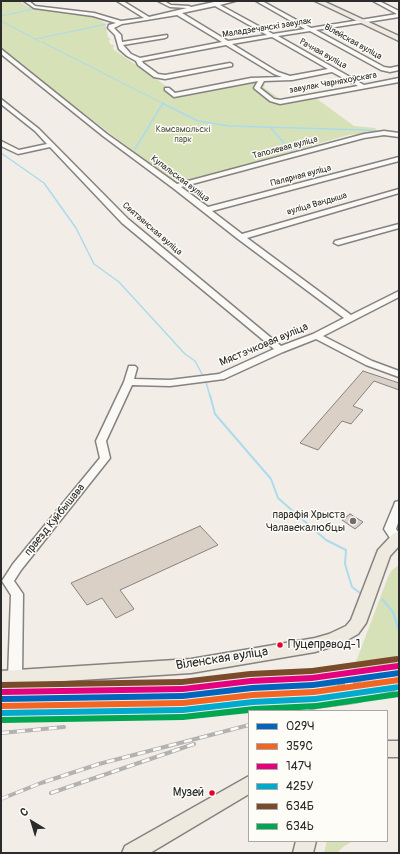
<!DOCTYPE html>
<meta charset="utf-8">
<style>
body{margin:0}
#map{position:relative;width:400px;height:854px;overflow:hidden;background:#f2ede7;font-family:Pangolin,sans-serif}
canvas{display:block}
.frame{position:absolute;inset:0;border:2px solid #2b2b2b;pointer-events:none}
.legend{position:absolute;left:248px;top:710px;width:140px;height:132px;box-sizing:border-box;background:#fdfcf7;border:1px solid #a9a8a5;margin:0;padding:5px 7px;list-style:none;font-size:12px;color:#2b2b2b}
.legend li{display:flex;align-items:center;gap:8px;height:20px}
.legend b{width:20px;border:1px solid #a9a8a5}
.north{position:absolute;left:12px;top:802px;width:40px;height:40px;-webkit-text-stroke:3px #fdfcf7;paint-order:stroke;rotate:322deg;font-size:11px;font-weight:700;line-height:16px;text-align:center;color:#2b2b2b}
.north::after{content:'';display:block;margin:auto;width:14px;height:18px;background:#2b2b2b;clip-path:polygon(50% 0,100% 100%,50% 72%,0 100%)}
</style>
<div id="map">
<canvas width="400" height="854"></canvas>
<div class="frame"></div>
<ul class="legend">
<li><b style="height:5px;background:#0065bd"></b>029Ч</li>
<li><b style="height:5px;background:#f26522"></b>359С</li>
<li><b style="height:5px;background:#e5007d"></b>147Ч</li>
<li><b style="height:5px;background:#00a9ce"></b>425У</li>
<li><b style="height:5px;background:#7a4b2a"></b>634Б</li>
<li><b style="height:5px;background:#00a651"></b>634Ь</li>
</ul>
<div class="north">С</div>
</div>
<script>
const context = document.querySelector('canvas').getContext('2d');
context.lineJoin = 'round';
function fillPath(path, color) { context.fillStyle = color; context.fill(path, 'evenodd'); }
const shape = rows => new Path2D(rows.map(r => 'M' + r).join(''));
function strokePath(path, color, width, dash) { context.strokeStyle = color; context.lineWidth = width; context.lineCap = dash ? 'butt' : 'round'; context.setLineDash(dash || []); context.stroke(path); }
function label(font, color, halo, rows, align = 'center') {
  context.font = font + ' Pangolin,sans-serif'; context.lineWidth = 3; context.setLineDash([]); context.textBaseline = 'middle'; context.strokeStyle = halo; context.fillStyle = color; for (const [text, x, y, turn = 0] of rows) {
    context.save(); context.translate(x, y); context.rotate((+turn || 0) * Math.PI / 180); context.textAlign = isNaN(turn) ? turn : align; if (halo) context.strokeText(text, 0, 0); context.fillText(text, 0, 0); context.restore();
  }
}
const green = shape([
 [1,1,19,1,28,7,95,16,94,17,105,23,108,37,111,40,109,40,110,44,114,45,113,49,142,69,144,69,177,95,255,81,263,83,265,86,263,87,283,101,313,96,354,126,375,128,378,132,348,135,180,184,175,183,1,50],
 [399,565,399,669,351,675,388,577,392,570],
 [327,841,353,841,343,847,337,853,324,853]
]);
const streamFar3 = shape([
 [1,16,39,8],
 [148,16,157,14],
 [1,21,39,41],
 [121,21,144,17],
 [109,23,115,22],
 [36,39,107,24],
 [42,42,164,104]
]);
const streamFar2 = shape([
 [162,103,198,121,229,126,365,130,382,132],
 [271,128,292,152],
 [135,149,163,103],
 [1,153,44,183,76,228,94,264,119,282,185,354,195,361,202,374],
 [206,382,210,396]
]);
const streamFar1 = shape([
 [210,395,215,414,271,479,278,498,326,540,346,550,345,564,352,587,360,593]
]);
const stream = shape([
 [383,600,393,612,399,631]
]);
const building = shape([
 [363,371,399,383,399,390,374,381,353,406,363,410,351,424,342,421,318,450,300,443,363,371],
 [350,514,363,522,355,529,342,520,350,514],
 [200,526,218,545,120,590,134,609,116,618,102,598,87,605,71,583,200,526]
]);
const minor = shape([
 [24,1,29,1,35,6,94,13,121,21,144,18,117,1,123,1,149,17,187,8,170,7,158,1,164,1,171,5,189,6,191,7,214,2,235,1,220,5,273,34,305,29,256,1,262,1,311,28,397,14,373,1,379,1,399,11,399,17,316,30,384,67,390,68,399,66,399,70,390,72,381,70,310,31,278,36,364,85,399,78,399,82,280,104,270,101,255,89,254,88,258,81,174,97,165,90,165,88,169,88,175,93,251,78,282,77,274,74,226,45,142,61,143,63,158,74,165,75,230,63,232,64,232,66,165,79,154,77,138,65,136,61,127,56,119,49,115,35,108,28,109,25,116,23,93,16,34,8,24,1],
 [215,6,267,35,228,41,182,13,215,6],
 [177,15,222,42,140,58,131,54,123,45,165,38,167,37,167,35,122,42,121,35,114,28,122,24,177,15],
 [272,37,328,69,290,76,278,72,232,44,272,37],
 [332,72,358,86,280,100,274,99,260,88,264,81,292,80,332,72],
 [1,49,107,134,177,184,364,134,384,131,399,133,399,137,384,135,364,138,181,187,208,207,399,157,399,161,212,211,242,234,399,189,399,193,247,238,351,315,399,291,399,297,323,336,372,361,399,371,399,377,366,365,316,339,283,352,224,379,170,386,132,385,106,441,110,458,21,570,14,581,23,594,22,678,20,682,15,683,10,682,8,678,11,595,2,581,13,564,100,458,96,441,124,382,129,366,135,366,137,368,134,379,170,380,219,374,274,349,122,223,50,147,18,154,1,146,1,141,19,150,47,144,35,131,1,104,1,99,39,129,128,219,281,346,313,334,344,318,238,239,173,188,103,136,1,54,1,49],
 [399,224,399,228,338,245,334,243,335,241,399,224],
 [399,501,399,520,396,529,399,533,398,542,390,538,384,529,394,505,395,502,399,501]
]);
const major = shape([
 [315,1,323,1,399,36,399,41,315,1],
 [399,532,399,546,390,556,366,623,358,634,340,644,315,652,191,673,1,685,1,671,191,659,315,638,329,634,346,626,351,620,378,550,394,533,399,532],
 [387,741,399,741,399,757,387,757,387,741],
 [249,776,249,794,150,853,122,853,125,846,249,776],
 [296,841,316,841,313,853,293,853,296,841]
]);
const rail = shape([
 [313,685,387,682],
 [301,711,317,707,355,702,399,691],
 [1,733,64,727],
 [51,793,194,744],
 [1,799,41,783,99,764,249,725]
]);
const rail1 = shape([
 [399,670,399,676,313,688,252,691,183,699,1,702,1,696,183,693,252,685,313,682,399,670]
]);
const rail2 = shape([
 [399,677,399,683,314,695,253,698,183,706,1,709,1,703,183,700,253,692,314,689,399,677]
]);
const rail3 = shape([
 [398,663,399,663,399,669,398,669,312,681,251,684,183,692,1,695,1,689,183,686,251,678,312,675,398,663]
]);
const rail4 = shape([
 [399,684,399,690,315,702,253,705,183,713,1,716,1,710,183,707,253,699,315,696,399,684]
]);
const rail5 = shape([
 [397,656,399,657,399,661,397,662,312,674,250,677,182,685,1,688,1,682,182,679,250,671,312,668,397,656]
]);
const rail6 = shape([
 [399,691,399,697,316,709,282,711,249,711,249,713,183,720,1,723,1,717,183,714,254,706,316,703,399,691]
]);
const markers = [
 [353,521,4,"#716f6d"],
 [280,645,3.5,"#e4002b"],
 [212,793,3.5,"#e4002b"]
];
const farStreetnames = [
 ["Маладзечанскі завулак",267,28,-9],
 ["Вілейская вуліца",353,42,29],
 ["Рачная вуліца",323,54,29],
 ["завулак Чарняхоўскага",333,83,-10],
 ["Таполевая вуліца",285,148,-15],
 ["Палярная вуліца",301,176,-15],
 ["Купальская вуліца",180,179,37],
 ["вуліца Вандыша",317,204,-16],
 ["Святаянская вуліца",152,229,41]
];
const farParknames = [
 ["Камсамольскі",183,130],
 ["парк",183,140]
];
const streetNames = [
 ["Мястэчковая вуліца",264,345,-23],
 ["праезд Куйбышава",55,520,-51]
];
const poiNames = [
 ["парафія Хрыста",345,515],
 ["Чалавекалюбцы",345,528]
];
const nearBusnames = [
 ["Пуцеправод-1",288,645],
 ["Музей",204,793,"right"]
];
const nearStreetnames = [
 ["Віленская вуліца",222,659,-9]
];
fillPath(green, '#d6e1b7');
strokePath(streamFar3, '#abdbec', 1);
strokePath(streamFar2, '#abdbec', 1.5);
strokePath(streamFar1, '#abdbec', 2);
strokePath(stream, '#abdbec', 2.5);
fillPath(building, '#dad0c5');
strokePath(building, '#858280', 1);
strokePath(minor, '#858280', 3);
strokePath(major, '#858280', 3);
fillPath(minor, '#faf9f6');
fillPath(major, '#efeae0');
strokePath(rail, '#b3b2b0', 4);
strokePath(rail, '#fdfcf7', 2.5, [8]);
fillPath(rail1, '#0065bd');
fillPath(rail2, '#f26522');
fillPath(rail3, '#e5007d');
fillPath(rail4, '#00a9ce');
fillPath(rail5, '#7a4b2a');
fillPath(rail6, '#00a651');
for (const [x, y, r, color] of markers) { const dot = new Path2D(); dot.arc(x, y, r, 0, 2 * Math.PI); context.fillStyle = color; context.fill(dot); strokePath(dot, '#fdfcf7', 1.5); }
label('9px', '#2b2b2b', '#fdfcf7', farStreetnames);
label('9px', '#505644', '#fdfcf7', farParknames);
label('11px', '#2b2b2b', '#fdfcf7', streetNames);
label('11px', '#2b2b2b', '#fdfcf7', poiNames, 'right');
label('12px', '#2b2b2b', '#fdfcf7', nearBusnames, 'left');
label('13px', '#2b2b2b', '#fdfcf7', nearStreetnames);
</script>
